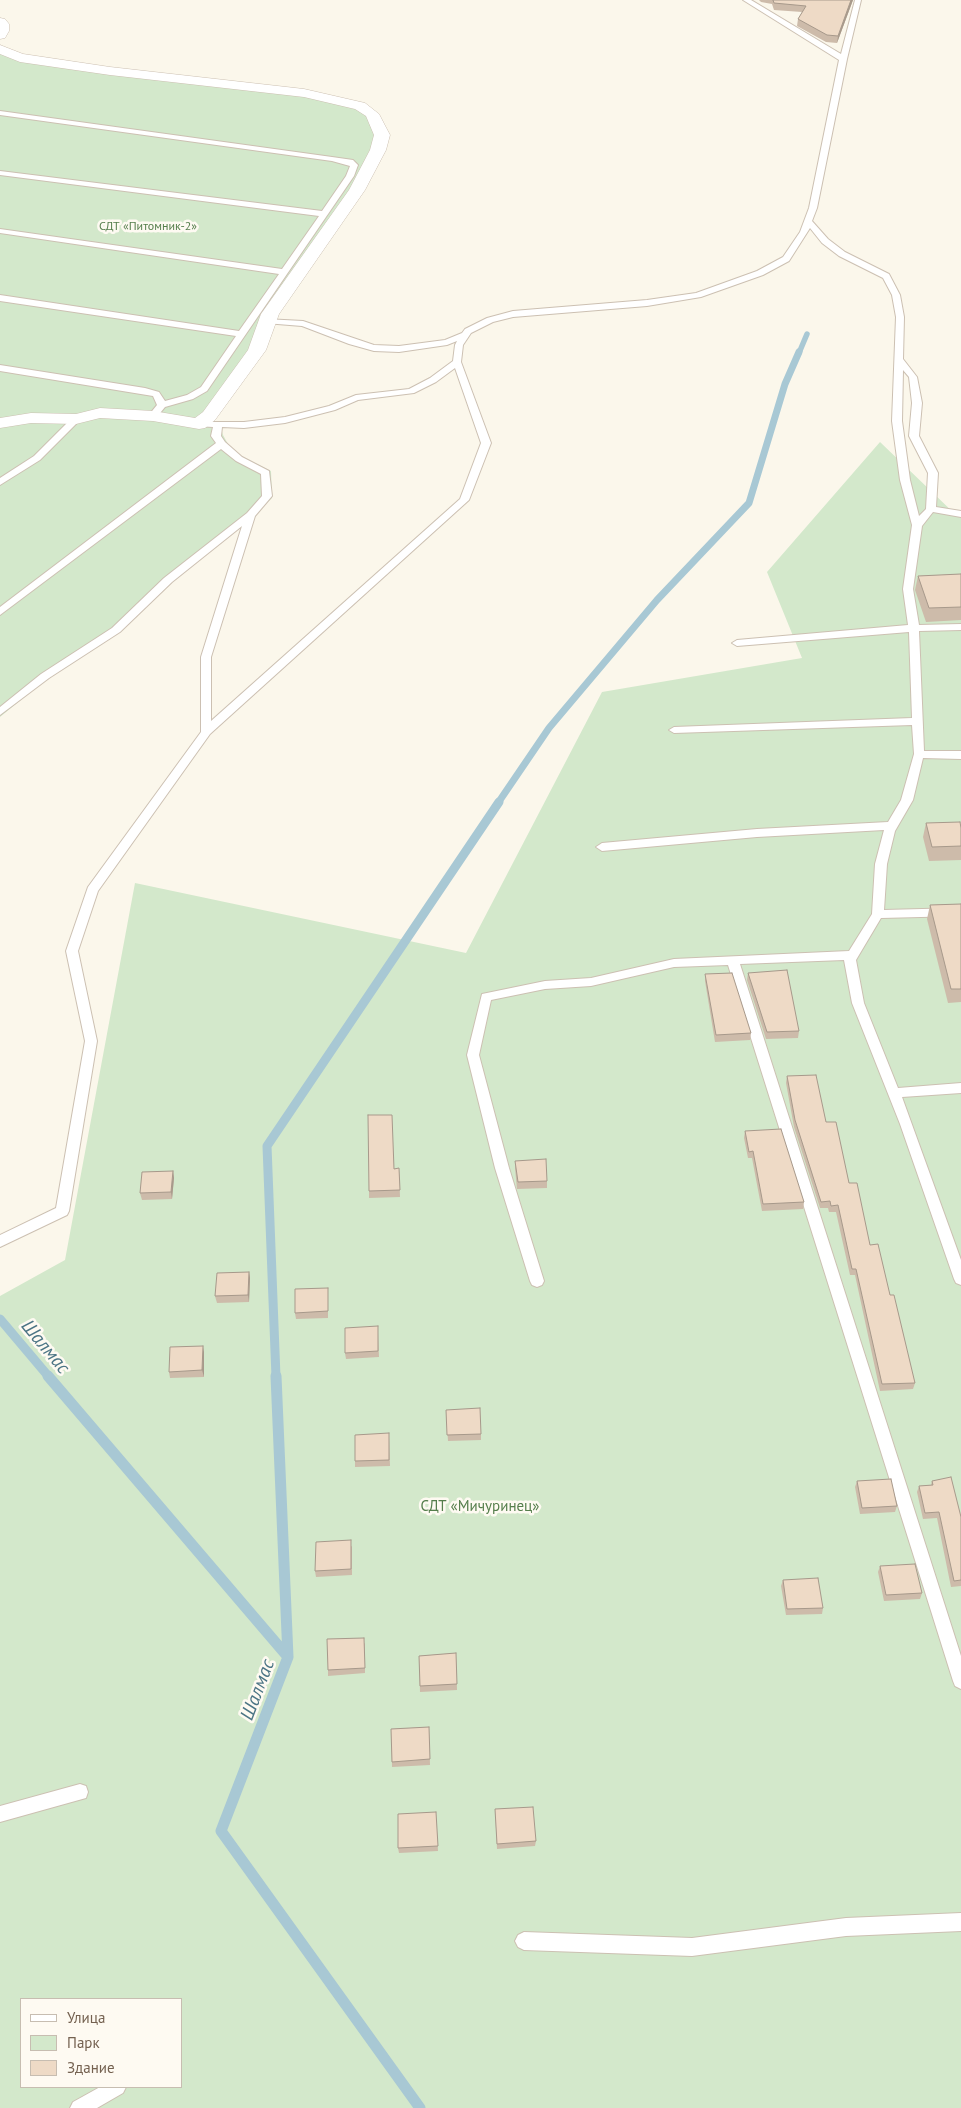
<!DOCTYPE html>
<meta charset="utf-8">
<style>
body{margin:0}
#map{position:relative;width:961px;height:2108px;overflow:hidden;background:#fbf7eb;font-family:"PT Sans",sans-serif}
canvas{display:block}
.legend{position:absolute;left:20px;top:1998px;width:162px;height:90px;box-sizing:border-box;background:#fefaf2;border:1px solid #c7bdb1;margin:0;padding:6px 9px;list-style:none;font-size:15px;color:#746150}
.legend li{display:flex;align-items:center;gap:10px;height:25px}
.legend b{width:25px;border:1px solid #c7bdb1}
</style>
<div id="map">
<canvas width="961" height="2108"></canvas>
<ul class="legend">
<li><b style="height:6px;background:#fff"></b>Улица</li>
<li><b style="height:14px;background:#d3e8cb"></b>Парк</li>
<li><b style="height:14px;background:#eedac6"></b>Здание</li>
</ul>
</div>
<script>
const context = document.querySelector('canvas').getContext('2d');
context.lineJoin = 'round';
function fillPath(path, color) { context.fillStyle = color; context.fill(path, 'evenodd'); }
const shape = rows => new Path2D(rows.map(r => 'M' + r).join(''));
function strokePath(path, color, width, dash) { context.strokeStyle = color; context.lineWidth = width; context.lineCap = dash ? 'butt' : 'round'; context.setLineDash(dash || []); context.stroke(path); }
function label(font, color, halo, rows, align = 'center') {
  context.font = font + ' "PT Sans",sans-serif'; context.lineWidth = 5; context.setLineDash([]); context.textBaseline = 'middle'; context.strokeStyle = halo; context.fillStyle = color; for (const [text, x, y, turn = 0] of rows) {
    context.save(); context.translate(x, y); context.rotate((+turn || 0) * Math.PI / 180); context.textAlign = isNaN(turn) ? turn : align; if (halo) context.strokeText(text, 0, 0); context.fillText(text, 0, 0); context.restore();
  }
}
const green = shape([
 [0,52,342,102,368,113,379,134,375,151,253,349,196,426,221,428,223,435,228,444,241,456,271,471,272,498,251,518,170,582,116,634,51,675,0,717],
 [880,442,957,516,961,516,961,2108,0,2108,0,1296,65,1260,135,883,466,953,602,692,802,658,767,572],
 [21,1999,181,1999,181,2087,21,2087]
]);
const streamFar3 = shape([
 [799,353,807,334]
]);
const streamFar2 = shape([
 [498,803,549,728,657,600,749,503,785,384,799,352]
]);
const streamFar1 = shape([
 [0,1319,49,1377],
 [276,1377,267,1146,499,802]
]);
const stream = shape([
 [48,1376,288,1657,221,1831,420,2108],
 [276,1376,288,1657]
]);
const service = shape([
 [743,0,751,0,841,54,855,0,861,0,847,59,817,208,812,221,828,239,845,252,889,274,900,295,904,317,903,359,917,377,922,403,919,436,938,473,936,507,961,511,961,517,933,512,922,526,913,589,919,625,961,624,961,630,919,631,924,751,961,751,961,759,923,758,913,800,895,831,887,864,884,910,961,908,961,916,881,918,856,960,864,1003,898,1088,961,1083,961,1093,902,1097,961,1260,961,1285,956,1283,954,1279,900,1124,852,1003,844,960,740,964,961,1656,961,1689,955,1686,953,1681,728,965,674,967,591,986,545,989,491,1000,479,1055,509,1168,544,1281,542,1285,537,1287,532,1285,530,1281,495,1168,467,1055,482,994,545,981,591,978,674,959,849,951,872,914,875,864,884,830,757,837,602,851,596,847,602,843,757,829,888,822,901,800,914,754,912,725,674,733,669,730,674,727,912,718,909,632,737,646,732,643,737,640,908,625,903,589,912,525,900,480,892,421,896,317,892,295,883,278,839,256,822,243,810,228,789,261,763,275,701,297,647,306,513,317,493,322,471,333,463,345,461,362,491,443,469,500,210,734,98,891,78,951,97,1041,69,1211,67,1215,0,1247,0,1235,56,1208,85,1041,66,951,88,887,201,732,201,657,242,526,172,582,120,632,49,678,0,715,0,707,41,674,112,628,164,578,247,513,262,496,261,474,236,461,221,449,0,615,0,607,216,443,211,436,213,427,196,426,196,422,244,422,285,417,329,406,356,395,409,389,430,378,453,361,455,345,457,341,447,345,399,352,374,351,349,344,302,326,265,323,265,319,303,321,374,345,399,346,445,340,462,333,465,329,487,318,513,311,647,300,696,293,757,271,783,257,800,232,809,208,839,60,743,0],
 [455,368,481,443,460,499,211,721,211,657,255,516,272,496,269,471,242,457,225,442,221,436,222,427,244,428,285,423,335,410,358,400,414,393,436,382,455,368],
 [903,370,909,377,912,403,909,436,928,473,926,509,919,516,910,480,902,421,903,370],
 [0,111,332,157,353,160,358,165,354,176,207,391,193,399,165,407,156,418,153,419,148,416,157,405,153,396,0,371,0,365,145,388,159,392,165,401,187,395,201,387,236,336,0,301,0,295,239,331,279,274,0,233,0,229,282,269,319,216,0,175,0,171,322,211,346,176,350,166,332,161,0,115,0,111],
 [76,416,79,417,79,421,40,460,0,485,0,478,34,456,73,417,76,416],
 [80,1784,86,1786,88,1792,86,1798,0,1822,0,1806,80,1784],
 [961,1913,961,1931,846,1936,692,1956,524,1950,518,1947,515,1941,518,1935,524,1932,692,1938,846,1918,961,1913],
 [100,2087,126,2087,123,2093,97,2108,70,2108,73,2102,100,2087]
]);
const minor = shape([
 [0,18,5,19,9,24,9,31,5,38,0,39,0,18],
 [0,45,23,54,110,67,304,89,365,103,379,114,390,135,386,150,365,190,279,314,266,350,215,420,205,428,199,429,153,421,100,418,76,424,31,423,0,428,0,418,31,413,76,414,100,408,153,411,195,418,203,412,248,350,261,314,349,190,370,150,374,135,366,116,355,109,304,97,110,75,20,62,0,54,0,45]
]);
const wall = shape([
 [759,0,853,0,837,43,826,42,797,26,798,19,802,12,774,10,772,4,761,2],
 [961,574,961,620,926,622,915,590,918,576],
 [926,823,961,828,961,860,929,861,923,837],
 [961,904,961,1002,948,1003,927,919,930,905],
 [748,973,799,1031,798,1038,766,1039,747,980],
 [705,974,751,1033,750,1040,715,1042,705,981],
 [787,1076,826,1122,849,1183,870,1245,890,1295,915,1383,913,1389,880,1391,855,1275,850,1275,836,1212,829,1212,828,1208,820,1208,794,1127,786,1083],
 [745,1131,804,1202,803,1209,762,1211,752,1158,748,1158,744,1138],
 [515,1161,547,1181,547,1188,517,1189,515,1168],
 [399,1168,400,1197,369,1198,369,1191,394,1169],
 [173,1171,174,1178,172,1199,142,1200,140,1193],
 [249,1272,250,1278,249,1302,217,1303,215,1296],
 [328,1288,328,1318,296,1319,295,1313],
 [378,1333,379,1357,346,1359,345,1353],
 [204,1352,204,1377,170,1378,169,1372],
 [446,1410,481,1434,481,1440,448,1441],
 [389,1433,390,1466,355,1467,355,1461],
 [857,1481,897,1506,895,1512,860,1514,855,1487],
 [932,1481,961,1517,961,1586,951,1587,937,1518,923,1519,917,1492,919,1486,931,1485],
 [352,1546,352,1575,316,1577,315,1571],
 [880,1566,922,1593,920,1599,884,1601,878,1572],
 [783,1580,823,1608,822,1614,786,1615,781,1586],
 [365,1643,365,1673,328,1676,328,1670],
 [456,1653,457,1690,420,1692,419,1656],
 [429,1727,430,1765,392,1767,391,1729],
 [495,1809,536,1841,535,1846,497,1849],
 [436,1812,438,1851,399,1853,398,1848]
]);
const shadedWall = shape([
 [851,0,853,0,837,43,838,36],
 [173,1171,174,1178,172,1199,171,1192],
 [249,1272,250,1278,249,1302,248,1295],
 [203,1346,204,1352,204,1377,202,1370]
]);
const building = shape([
 [773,0,851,0,838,36,827,35,798,19,806,6,774,3,773,0],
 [961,574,961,607,929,608,918,576,961,574],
 [960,822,961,828,961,846,932,847,926,823,960,822],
 [961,904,961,989,951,989,930,905,961,904],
 [787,970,799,1031,767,1032,748,973,787,970],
 [732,973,751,1033,716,1035,705,974,732,973],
 [816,1075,826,1122,836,1122,849,1183,857,1183,870,1245,878,1244,890,1295,894,1295,915,1383,882,1384,856,1269,852,1269,838,1205,831,1206,830,1201,821,1202,795,1120,787,1076,816,1075],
 [368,1115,392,1115,394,1169,399,1168,400,1190,369,1191,368,1115],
 [781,1129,804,1202,763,1204,753,1151,749,1152,745,1131,781,1129],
 [546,1159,547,1181,518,1182,515,1161,546,1159],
 [173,1171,171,1192,140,1193,142,1172,173,1171],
 [249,1272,248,1295,215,1296,217,1273,249,1272],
 [328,1288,328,1311,295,1313,295,1289,328,1288],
 [378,1326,378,1351,345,1353,345,1328,378,1326],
 [203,1346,202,1370,169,1372,170,1347,203,1346],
 [480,1408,481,1434,447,1435,446,1410,480,1408],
 [389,1433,389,1460,355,1461,355,1435,389,1433],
 [951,1477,961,1517,961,1580,954,1581,939,1512,925,1513,919,1486,933,1485,932,1481,951,1477],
 [891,1479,897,1506,862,1508,857,1481,891,1479],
 [351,1540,351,1569,315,1571,316,1542,351,1540],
 [915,1564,922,1593,886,1595,880,1566,915,1564],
 [818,1578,823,1608,787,1609,783,1580,818,1578],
 [364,1638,365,1668,328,1670,327,1639,364,1638],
 [456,1653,457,1684,420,1686,419,1656,456,1653],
 [429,1727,430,1759,392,1762,391,1729,429,1727],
 [533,1807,536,1841,497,1844,495,1809,533,1807],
 [436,1812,438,1846,398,1848,398,1814,436,1812]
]);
const farParknames = [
 ["СДТ «Питомник-2»",148,227]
];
const parkNames = [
 ["СДТ «Мичуринец»",480,1507]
];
const nearWaternames = [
 ["Шалмас",45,1347,50],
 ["Шалмас",258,1690,-69]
];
fillPath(green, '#d3e8cb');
strokePath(streamFar3, '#a8c8d4', 5.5);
strokePath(streamFar2, '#a8c8d4', 7);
strokePath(streamFar1, '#a8c8d4', 9);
strokePath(stream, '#a8c8d4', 11);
strokePath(service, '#ccc0b2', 2);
strokePath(minor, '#ccc0b2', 1);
fillPath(service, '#fff');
fillPath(minor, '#fff');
fillPath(wall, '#cdbbaa');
fillPath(shadedWall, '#a7998b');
fillPath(building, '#eedac6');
strokePath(building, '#a7998b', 1);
label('12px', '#557e4c', '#fefaf2', farParknames);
label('15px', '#557e4c', '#fefaf2', parkNames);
label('italic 19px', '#4c7585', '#fefaf2', nearWaternames);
</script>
